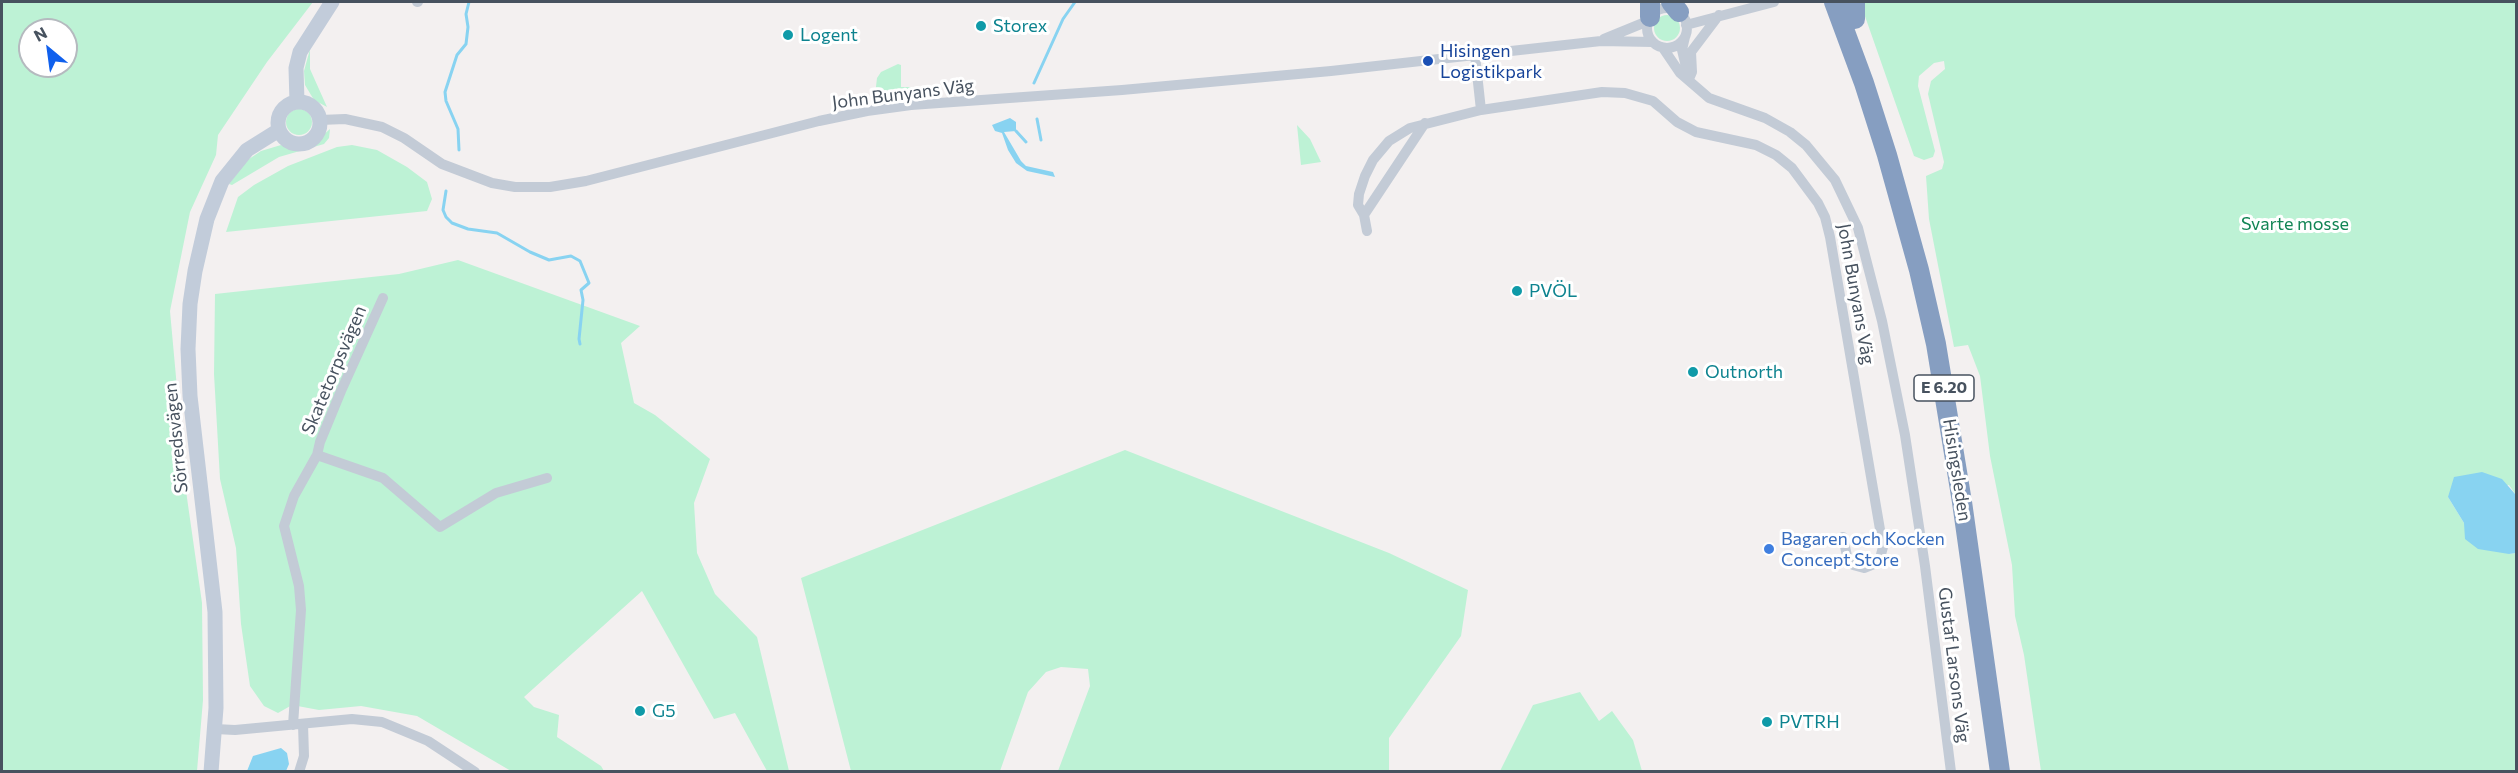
<!DOCTYPE html>
<meta charset="utf-8">
<style>
body{margin:0}
#map{position:relative;width:2518px;height:773px;overflow:hidden;background:#f3f0f0;font-family:Commissioner,sans-serif}
canvas{display:block}
.frame{position:absolute;inset:0;border:3px solid #47525f;pointer-events:none}
.north{position:absolute;left:18px;top:18px;width:60px;height:60px;box-sizing:border-box;background:#fff;border:2px solid #b5babf;border-radius:50%;rotate:331deg;font-size:16px;font-weight:700;line-height:24px;text-align:center;color:#47525f}
.north::after{content:'';display:block;margin:auto;width:21px;height:27px;background:#1060ed;clip-path:polygon(50% 0,100% 100%,50% 72%,0 100%)}
</style>
<div id="map">
<canvas width="2518" height="773"></canvas>
<div class="frame"></div>
<div class="north">N</div>
</div>
<script>
const context = document.querySelector('canvas').getContext('2d');
context.lineJoin = 'round';
function fillPath(path, color) { context.fillStyle = color; context.fill(path, 'evenodd'); }
const shape = rows => new Path2D(rows.map(r => 'M' + r).join(''));
function strokePath(path, color, width, dash) { context.strokeStyle = color; context.lineWidth = width; context.lineCap = dash ? 'butt' : 'round'; context.setLineDash(dash || []); context.stroke(path); }
function label(font, color, halo, rows, align = 'center') {
  context.font = font + ' Commissioner,sans-serif'; context.lineWidth = 6; context.setLineDash([]); context.textBaseline = 'middle'; context.strokeStyle = halo; context.fillStyle = color; for (const [text, x, y, turn = 0] of rows) {
    context.save(); context.translate(x, y); context.rotate((+turn || 0) * Math.PI / 180); context.textAlign = isNaN(turn) ? turn : align; if (halo) context.strokeText(text, 0, 0); context.fillText(text, 0, 0); context.restore();
  }
}
const green = shape([
 [2,2,313,2,267,62,218,135,216,155,190,212,170,311,187,498,202,603,203,700,197,771,2,771],
 [30,30,66,30,66,66,30,66],
 [1860,2,2516,2,2516,495,2509,485,2448,497,2464,523,2509,554,2516,553,2516,771,2041,771,2024,655,2015,616,2012,565,1990,456,1980,376,1968,345,1954,347,1929,219,1926,176,1942,169,1944,162,1928,94,1931,81,1945,69,1944,61,1934,63,1919,76,1918,86,1935,151,1933,157,1924,160,1914,156],
 '1654 28a13 13 0 1 1 26 0a13 13 0 1 1-26 0Z',
 [310,49,310,69,327,107,314,100,305,85,304,71],
 [898,64,901,65,901,87,924,87,924,89,875,95,877,78,881,72],
 '286 122a13 13 0 1 1 26 0a13 13 0 1 1-26 0Z',
 [1297,125,1310,139,1321,162,1301,165],
 [330,129,329,138,324,144,279,157,232,185,229,184,246,161,261,151,281,145,304,148,314,143],
 [352,145,377,150,407,167,427,182,432,199,427,211,226,232,238,197,254,185,288,166,337,147],
 [458,260,640,326,621,343,634,403,655,415,710,459,694,503,697,553,715,594,757,637,789,771,767,771,735,713,714,719,642,591,524,697,534,707,559,715,557,737,601,766,604,771,511,771,417,716,361,706,319,710,292,705,278,713,264,706,250,686,241,624,236,548,220,479,214,374,215,294,399,274],
 [1125,450,1389,553,1468,590,1461,636,1389,738,1389,771,1058,771,1090,686,1088,669,1061,667,1046,672,1028,692,1000,771,851,771,801,578],
 [1580,692,1599,721,1612,711,1633,740,1642,771,1500,771,1533,705]
]);
const water = shape([
 [1010,118,1016,122,1016,131,1004,132,1021,161,1026,166,1053,172,1055,177,1027,171,1016,163,1008,150,1002,133,995,131,992,125],
 [2482,472,2502,479,2516,495,2516,553,2509,554,2478,549,2465,539,2464,523,2448,497,2454,477],
 [281,748,287,753,289,764,286,771,247,771,253,756]
]);
const stream = shape([
 [1034,83,1063,19,1075,2],
 [1037,119,1041,140],
 [1016,131,1026,142],
 [459,150,458,129,446,101,445,92,457,55,466,44,468,27,466,14,469,2],
 [446,191,443,210,446,217,452,223,468,229,497,233,530,252,549,260,571,256,580,261,589,283,581,290,583,300,579,339,580,344]
]);
const street = shape([
 [417,2,418,2],
 '1647 28a20 20 0 1 1 40 0a20 20 0 1 1-40 0Z',
 [1686,25,1774,2],
 [1685,37,1682,50,1687,71],
 [1604,39,1648,21],
 [1663,48,1680,73,1709,98,1765,118,1790,132,1806,145,1835,180,1858,228,1882,321,1905,435,1925,566,1951,772],
 [1689,79,1692,72,1691,52,1719,15],
 [1481,110,1602,92,1625,93,1653,101,1677,122,1696,132,1756,145,1776,155,1792,168,1818,203,1825,217,1830,237,1883,547,1879,562,1864,568,1853,565,1847,556,1843,537],
 [320,120,345,119,382,127,404,138,442,164,492,183,515,187,550,187,586,181,819,121,867,111,911,105,1122,90,1331,71,1601,41,1652,42],
 [1364,215,1425,123],
 [1367,231,1364,215,1358,205,1359,194,1365,176,1373,160,1389,141,1410,128,1481,110,1475,55],
 [317,455,320,442,341,391,383,298],
 [293,725,301,610,299,586,284,526,294,496,317,455,383,478,440,527,496,493,547,478],
 [215,729,235,730,352,719,382,722,428,741,475,772],
 [299,772,304,756,303,724]
]);
const secondary = shape([
 [297,102,296,68,300,52,332,2],
 '278 123a21 21 0 1 1 42 0a21 21 0 1 1-42 0Z',
 [211,772,216,708,215,612,190,396,188,349,190,304,195,271,207,219,222,181,247,150,279,130]
]);
const highway = shape([
 [1650,2,1650,17],
 [1671,2,1679,12],
 [1834,2,1864,83,1887,155,1919,270,1936,344,1962,502,2000,772],
 [1855,19,1855,2]
]);
const markers = [
 [981,26,6,"#0f9aa8"],
 [788,35,6,"#0f9aa8"],
 [1428,61,6,"#1a4fb4"],
 [1517,291,6,"#0f9aa8"],
 [1693,372,6,"#0f9aa8"],
 [1769,549,6,"#3f7fe0"],
 [640,711,6,"#0f9aa8"],
 [1767,722,6,"#0f9aa8"]
];
const shields = [
 [1944,388,60]
];
const shieldNames = [
 ["E 6.20",1944,388]
];
const cultureNames = [
 ["Storex",993,26],
 ["Logent",800,35],
 ["PVÖL",1529,291],
 ["Outnorth",1705,372],
 ["G5",652,711],
 ["PVTRH",1779,722]
];
const transitNames = [
 ["Hisingen",1440,51],
 ["Logistikpark",1440,72]
];
const streetNames = [
 ["John Bunyans Väg",903,94,-7],
 ["John Bunyans Väg",1856,294,80],
 ["Skatetorpsvägen",334,370,-67],
 ["Sörredsvägen",176,438,-96],
 ["Hisingsleden",1957,470,81],
 ["Gustaf Larsons Väg",1954,665,83]
];
const parkNames = [
 ["Svarte mosse",2295,224]
];
const shopNames = [
 ["Bagaren och Kocken",1781,539],
 ["Concept Store",1781,560]
];
fillPath(green, '#bdf2d5');
fillPath(water, '#88d3f1');
strokePath(stream, '#88d3f1', 3);
strokePath(street, '#c3cbd6', 10);
strokePath(secondary, '#c2ccda', 15);
strokePath(highway, '#869ec1', 20);
for (const [x, y, r, color] of markers) { const dot = new Path2D(); dot.arc(x, y, r, 0, 2 * Math.PI); context.fillStyle = color; context.fill(dot); strokePath(dot, '#fff', 2); }
for (const [x, y, w] of shields) { const box = new Path2D(); box.roundRect(x - w / 2, y - 13, w, 26, 4.5); context.fillStyle = '#fff'; context.fill(box); strokePath(box, '#47525f', 1.5); }
label('bold 16px', '#47525f', null, shieldNames);
label('18px', '#0d838f', '#fff', cultureNames, 'left');
label('18px', '#164399', '#fff', transitNames, 'left');
label('18px', '#47525f', '#fff', streetNames);
label('18px', '#138555', '#fff', parkNames);
label('18px', '#366cbe', '#fff', shopNames, 'left');
</script>
